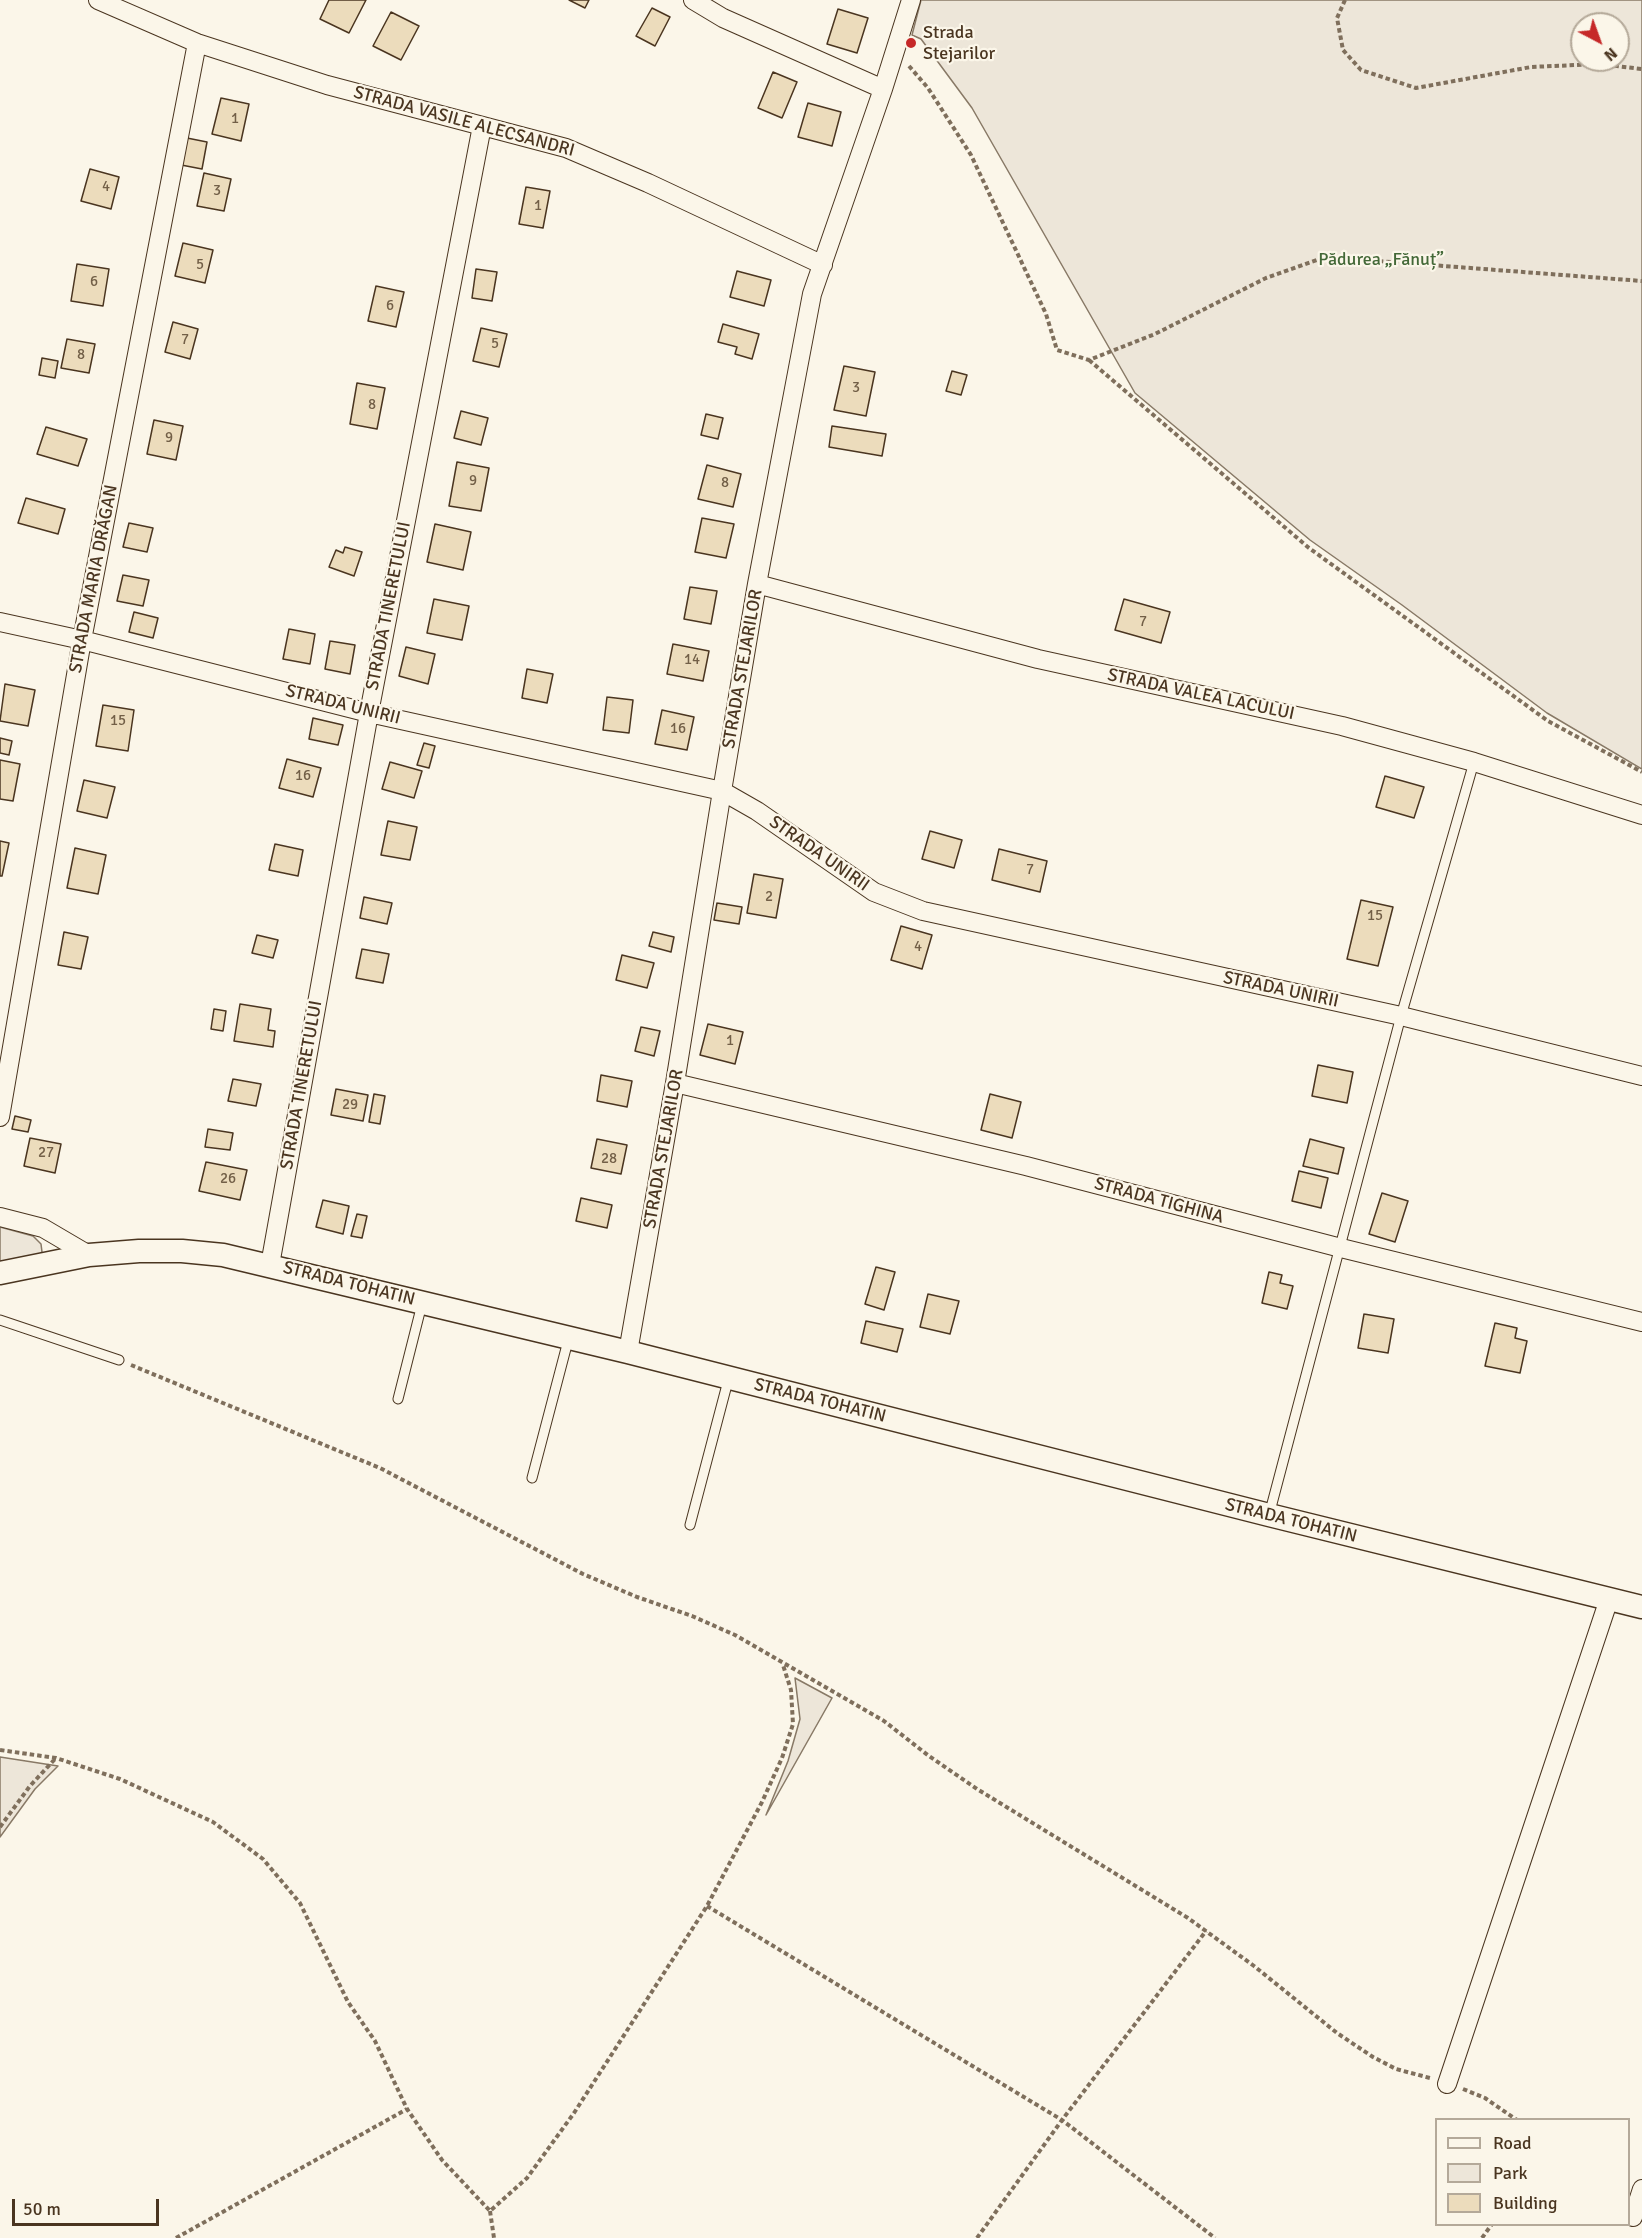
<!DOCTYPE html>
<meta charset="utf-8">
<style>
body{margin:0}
#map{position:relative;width:1642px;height:2238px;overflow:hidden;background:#fbf6e9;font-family:Signika,sans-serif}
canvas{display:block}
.legend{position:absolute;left:1435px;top:2118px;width:195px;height:108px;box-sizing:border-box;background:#fbf6e9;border:2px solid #b4a999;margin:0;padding:8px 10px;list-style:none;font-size:18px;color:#4a3520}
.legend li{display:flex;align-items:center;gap:12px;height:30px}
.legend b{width:30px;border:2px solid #b4a999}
.north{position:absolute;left:1570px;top:12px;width:60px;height:60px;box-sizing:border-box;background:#fbf6e9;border:2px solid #b4a999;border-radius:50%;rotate:139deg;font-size:16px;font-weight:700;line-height:24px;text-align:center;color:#4a3520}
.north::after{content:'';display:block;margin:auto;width:21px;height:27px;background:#c62828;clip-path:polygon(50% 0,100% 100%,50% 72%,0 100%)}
.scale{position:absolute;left:12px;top:2199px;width:147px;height:27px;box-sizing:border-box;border:3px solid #4a3520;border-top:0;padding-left:8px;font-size:18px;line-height:21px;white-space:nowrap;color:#4a3520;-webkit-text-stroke:4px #fbf6e9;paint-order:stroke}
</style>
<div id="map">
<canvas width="1642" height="2238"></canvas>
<ul class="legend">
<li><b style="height:8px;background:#fbf6e9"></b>Road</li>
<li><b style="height:16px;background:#ede6d9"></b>Park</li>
<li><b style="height:16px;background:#ecdcbc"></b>Building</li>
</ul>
<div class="north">N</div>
<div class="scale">50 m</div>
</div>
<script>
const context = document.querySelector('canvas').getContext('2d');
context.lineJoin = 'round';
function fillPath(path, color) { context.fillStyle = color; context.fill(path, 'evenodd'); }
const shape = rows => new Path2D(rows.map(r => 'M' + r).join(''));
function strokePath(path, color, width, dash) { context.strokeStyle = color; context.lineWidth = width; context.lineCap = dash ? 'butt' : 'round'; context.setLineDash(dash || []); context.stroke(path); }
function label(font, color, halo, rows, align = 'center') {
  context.font = font + ' Signika,sans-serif'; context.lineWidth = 4.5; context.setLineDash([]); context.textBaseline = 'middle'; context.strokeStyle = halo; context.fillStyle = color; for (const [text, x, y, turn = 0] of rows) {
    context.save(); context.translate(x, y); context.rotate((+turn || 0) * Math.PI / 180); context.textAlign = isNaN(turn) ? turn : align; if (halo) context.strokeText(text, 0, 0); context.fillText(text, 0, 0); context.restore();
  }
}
const green = shape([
 [921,0,1642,0,1642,769,1547,713,1402,605,1310,540,1135,393,972,108,921,39,912,35,921,0],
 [1582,24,1618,24,1618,60,1582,60,1582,24],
 [0,1227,33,1236,41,1244,42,1252,36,1258,0,1264,0,1227],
 [795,1678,832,1698,766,1815,788,1761,800,1719,795,1678],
 [0,1757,58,1766,35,1789,0,1837,0,1757]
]);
const building = shape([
 [329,0,366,0,349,33,320,19,329,0],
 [569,0,589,0,585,8,569,0],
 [652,8,670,17,655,46,636,36,652,8],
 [838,9,868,18,857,53,827,44,838,9],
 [391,12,419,26,401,60,373,46,391,12],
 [773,72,797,82,782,118,758,108,773,72],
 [221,98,249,104,241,141,212,134,221,98],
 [808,103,841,112,832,146,798,137,808,103],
 [182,137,207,142,202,169,176,164,182,137],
 [90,169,119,177,111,209,81,201,90,169],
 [204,173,231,179,224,211,197,206,204,173],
 [526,187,550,191,543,228,519,224,526,187],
 [183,243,213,250,205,283,175,276,183,243],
 [77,264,109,269,103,306,71,301,77,264],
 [476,269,497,272,492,301,472,298,476,269],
 [737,271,771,280,764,306,730,297,737,271],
 [376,286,404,292,396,327,368,321,376,286],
 [173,322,198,329,190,359,165,352,173,322],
 [723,324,759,334,752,359,735,354,737,347,718,342,723,324],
 [481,328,507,334,499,367,473,361,481,328],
 [67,339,95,344,89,373,61,368,67,339],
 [42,358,58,361,55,378,39,375,42,358],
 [844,366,875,372,866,416,834,410,844,366],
 [952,371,967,375,961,395,946,391,952,371],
 [357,383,385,388,377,429,350,424,357,383],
 [461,411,488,418,481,445,454,438,461,411],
 [706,414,723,418,718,439,701,435,706,414],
 [154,420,183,426,176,460,147,454,154,420],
 [832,426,886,434,882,456,829,447,832,426],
 [46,427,87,439,78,466,37,454,46,427],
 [457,462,489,468,481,511,449,506,457,462],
 [707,465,741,474,733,507,698,499,707,465],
 [26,498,65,509,58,534,18,523,26,498],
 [702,518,734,524,726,558,695,552,702,518],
 [129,523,153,528,147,552,123,547,129,523],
 [435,524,471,532,463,570,427,562,435,524],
 [345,547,362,552,354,576,329,567,336,550,343,553,345,547],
 [123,575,149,580,143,606,117,601,123,575],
 [690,587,717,591,711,624,684,619,690,587],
 [434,599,469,606,462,640,427,633,434,599],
 [1124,599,1170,612,1161,643,1115,630,1124,599],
 [134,612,158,618,153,638,129,632,134,612],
 [289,629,315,634,310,664,283,659,289,629],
 [330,641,355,645,350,674,325,669,330,641],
 [673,644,709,651,703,681,667,674,673,644],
 [406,647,435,654,428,684,399,676,406,647],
 [527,669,553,674,547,703,522,698,527,669],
 [5,684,35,690,28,726,0,721,5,684],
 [607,697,633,700,629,733,603,730,607,697],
 [103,705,134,710,128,751,96,746,103,705],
 [662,710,694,717,687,750,655,744,662,710],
 [313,718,343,725,338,745,309,739,313,718],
 [0,738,12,741,9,755,0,753,0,738],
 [424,743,435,746,429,768,417,765,424,743],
 [287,759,321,768,313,797,279,788,287,759],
 [0,760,20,764,13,801,0,799,0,760],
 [390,762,422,771,414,798,382,789,390,762],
 [1385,776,1424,787,1414,818,1376,807,1385,776],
 [84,780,115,787,107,818,77,811,84,780],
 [388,821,417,827,410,860,381,855,388,821],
 [930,831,962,840,954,868,922,859,930,831],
 [0,841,9,843,2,876,0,876,0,841],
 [275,844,303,850,298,876,269,870,275,844],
 [75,848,106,855,98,894,67,888,75,848],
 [999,849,1047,861,1040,892,992,880,999,849],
 [754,874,783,879,776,918,747,913,754,874],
 [364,897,392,903,387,924,360,918,364,897],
 [1361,900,1393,907,1378,966,1347,959,1361,900],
 [717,903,742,907,739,924,714,920,717,903],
 [901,926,932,935,922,969,891,960,901,926],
 [64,932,88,937,81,969,58,965,64,932],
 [653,932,674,937,671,952,649,946,653,932],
 [257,935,278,940,273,958,252,953,257,935],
 [362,949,389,954,383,983,356,978,362,949],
 [622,955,654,963,647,988,616,980,622,955],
 [240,1004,271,1009,268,1030,275,1031,273,1047,234,1041,240,1004],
 [214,1009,226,1011,223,1031,211,1029,214,1009],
 [708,1024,743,1032,735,1064,700,1055,708,1024],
 [641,1027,660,1031,654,1056,635,1051,641,1027],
 [1318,1065,1353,1072,1347,1103,1312,1096,1318,1065],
 [601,1075,632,1081,627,1107,597,1101,601,1075],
 [233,1079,261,1084,256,1106,228,1101,233,1079],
 [336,1089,368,1095,363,1121,331,1115,336,1089],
 [374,1094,385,1096,380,1124,369,1122,374,1094],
 [990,1094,1021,1102,1012,1138,981,1130,990,1094],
 [15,1116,31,1120,28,1132,12,1129,15,1116],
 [208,1129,233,1133,230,1150,205,1147,208,1129],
 [30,1138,61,1144,55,1173,24,1166,30,1138],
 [597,1139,627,1145,621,1174,591,1168,597,1139],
 [1310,1139,1344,1148,1338,1174,1303,1166,1310,1139],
 [206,1162,247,1170,240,1200,199,1191,206,1162],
 [1299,1171,1328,1178,1321,1208,1292,1201,1299,1171],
 [1382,1193,1408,1201,1395,1242,1369,1234,1382,1193],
 [581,1198,612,1205,607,1228,576,1221,581,1198],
 [323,1200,349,1206,343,1234,316,1227,323,1200],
 [357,1214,367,1216,362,1238,351,1236,357,1214],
 [876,1267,895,1272,884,1310,865,1304,876,1267],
 [1269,1272,1282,1275,1280,1283,1293,1286,1287,1309,1262,1303,1269,1272],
 [928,1294,959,1301,950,1334,920,1327,928,1294],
 [1364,1314,1394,1319,1388,1353,1358,1348,1364,1314],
 [866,1321,903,1329,897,1352,861,1343,866,1321],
 [1495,1323,1517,1328,1515,1338,1527,1341,1520,1373,1485,1366,1495,1323]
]);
const path = shape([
 [1345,0,1337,18,1343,50,1361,70,1416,88,1531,67,1599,64,1642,69],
 [909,66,928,88,971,155,1046,314,1057,350,1089,360,1155,334,1266,278,1325,257,1642,281],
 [1089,360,1309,548,1548,721,1642,772],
 [131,1365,380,1468,583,1574,637,1597,692,1616,735,1635,884,1721,929,1756,977,1789,1188,1918,1254,1966,1337,2033,1373,2057,1396,2069,1430,2078],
 [0,1750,56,1758,120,1779,213,1822,263,1859,300,1903,348,2002,375,2041,407,2109,442,2160,490,2211,527,2178,574,2113,707,1906,762,1802,782,1758,793,1724,791,1690,783,1665],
 [0,1827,30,1786,55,1759],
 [707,1906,1062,2120,1215,2238],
 [1463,2089,1485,2098,1517,2120],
 [490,2211,494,2238],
 [176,2238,407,2109],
 [977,2238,1062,2120,1206,1931],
 [1482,2238,1492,2224]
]);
const service = shape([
 [0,1320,119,1360],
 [398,1399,422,1304],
 [532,1478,569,1337],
 [1269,1515,1401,1016,1474,762],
 [690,1525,729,1377]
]);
const minor = shape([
 [98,0,197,43,327,85,566,148,648,183,823,265],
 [693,0,723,18,883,89],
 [757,584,1038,659,1342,726,1474,762,1642,815],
 [0,622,82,640,369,713,722,791,757,811,874,892,923,911,1401,1016,1642,1076],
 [675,1083,1026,1166,1341,1248,1642,1322],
 [0,1117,82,640,197,43],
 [0,1217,43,1228,89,1255],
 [270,1265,369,713,482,126],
 [628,1352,675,1083,722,791,757,584,812,294,883,89,911,0],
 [1447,2084,1609,1599],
 [1633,2217,1642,2189]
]);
const tertiary = shape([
 [0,1273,89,1255,139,1251,182,1251,223,1255,628,1352,1269,1515,1642,1607]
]);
const markers = [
 [911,43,6,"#c62828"]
];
const numberNames = [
 ["1",235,119],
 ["4",106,187],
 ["3",217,191],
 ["1",538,206],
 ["5",200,265],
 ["6",94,282],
 ["6",390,306],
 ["7",185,340],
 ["5",495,344],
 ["8",81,355],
 ["3",856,388],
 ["8",372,405],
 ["9",169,438],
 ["9",473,481],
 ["8",725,483],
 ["7",1143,622],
 ["14",692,660],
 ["15",118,721],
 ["16",678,729],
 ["16",303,776],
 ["7",1030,870],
 ["2",769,897],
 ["15",1375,916],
 ["4",918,947],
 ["1",730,1041],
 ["29",350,1105],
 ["27",46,1153],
 ["28",609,1159],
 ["26",228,1179]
];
const poiNames = [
 ["Strada",923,33],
 ["Stejarilor",923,54]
];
const streetNames = [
 ["STRADA VASILE ALECSANDRI",464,122,15],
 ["STRADA MARIA DRĂGAN",94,579,-79],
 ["STRADA TINERETULUI",389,606,-79],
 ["STRADA STEJARILOR",743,669,-80],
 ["STRADA VALEA LACULUI",1201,695,12],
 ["STRADA UNIRII",343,705,14],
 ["STRADA UNIRII",819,854,35],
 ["STRADA UNIRII",1281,990,12],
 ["STRADA TINERETULUI",302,1085,-80],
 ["STRADA STEJARILOR",664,1149,-80],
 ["STRADA TIGHINA",1159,1201,15],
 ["STRADA TOHATIN",349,1284,14],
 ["STRADA TOHATIN",820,1401,14],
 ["STRADA TOHATIN",1291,1521,14]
];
const parkNames = [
 ["Pădurea „Fănuț”",1381,260]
];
fillPath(green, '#ede6d9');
strokePath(green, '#887966', 1.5);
fillPath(building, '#ecdcbc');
strokePath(building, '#4a3520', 1.5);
strokePath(service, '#4a3520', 11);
strokePath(minor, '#4a3520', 20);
strokePath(tertiary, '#4a3520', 25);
strokePath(path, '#7f6f5c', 4, [4.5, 3]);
strokePath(service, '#fbf6e9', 9);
strokePath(minor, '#fbf6e9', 18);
strokePath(tertiary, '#fbf6e9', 22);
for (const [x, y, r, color] of markers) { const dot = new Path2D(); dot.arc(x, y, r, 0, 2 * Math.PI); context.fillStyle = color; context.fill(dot); strokePath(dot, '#fbf6e9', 2); }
label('15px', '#725f47', null, numberNames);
label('18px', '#4a3520', '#fbf6e9', poiNames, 'left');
label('18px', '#4a3520', '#fbf6e9', streetNames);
label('18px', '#436837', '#fbf6e9', parkNames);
</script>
